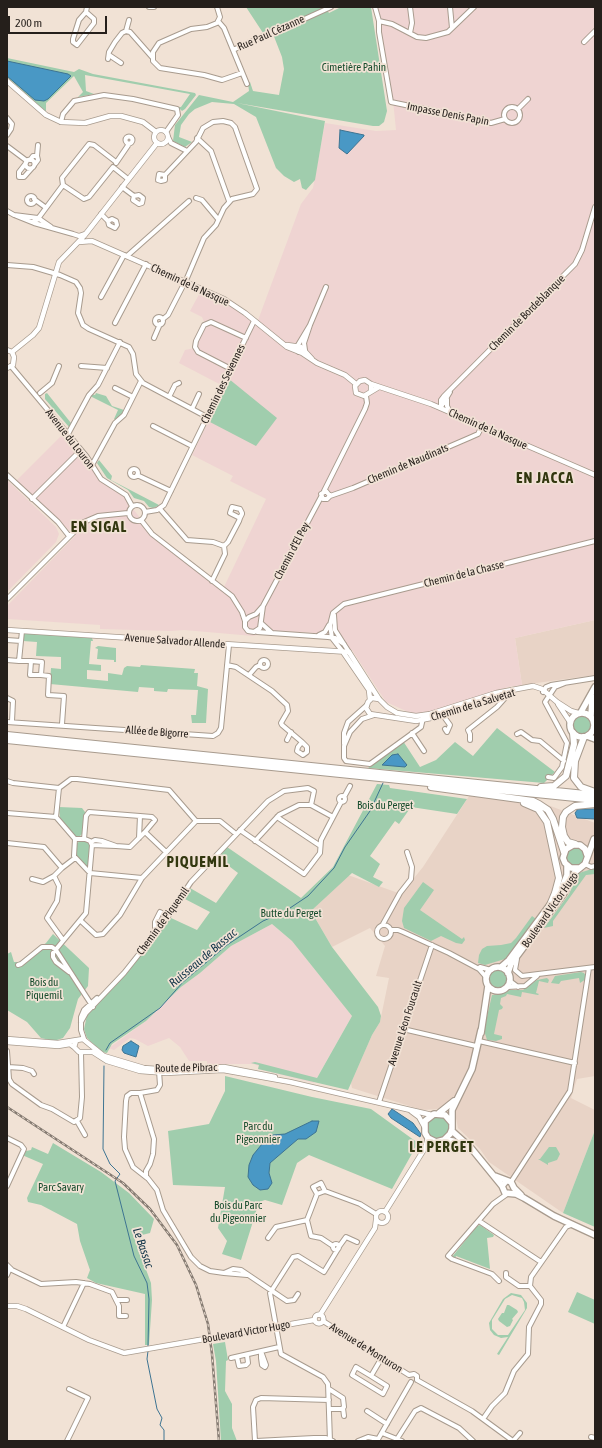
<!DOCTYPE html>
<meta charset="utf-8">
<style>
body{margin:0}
#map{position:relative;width:602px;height:1448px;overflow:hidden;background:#f1e2d5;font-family:"Asap Condensed",sans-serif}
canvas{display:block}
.frame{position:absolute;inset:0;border:8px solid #251f1b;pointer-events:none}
.scale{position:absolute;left:8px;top:16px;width:99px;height:18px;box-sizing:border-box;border:2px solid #251f1b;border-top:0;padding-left:5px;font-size:12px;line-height:14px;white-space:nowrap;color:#251f1b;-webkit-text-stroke:3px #f1e2d5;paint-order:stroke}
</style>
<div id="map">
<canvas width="602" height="1448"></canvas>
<div class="frame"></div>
<div class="scale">200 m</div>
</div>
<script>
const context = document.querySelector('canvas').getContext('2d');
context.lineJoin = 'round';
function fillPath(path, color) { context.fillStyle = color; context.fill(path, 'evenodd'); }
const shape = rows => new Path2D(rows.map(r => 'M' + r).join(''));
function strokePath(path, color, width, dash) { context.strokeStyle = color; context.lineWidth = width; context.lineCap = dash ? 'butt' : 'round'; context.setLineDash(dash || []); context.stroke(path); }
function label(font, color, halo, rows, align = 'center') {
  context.font = font + ' "Asap Condensed",sans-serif'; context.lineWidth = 3.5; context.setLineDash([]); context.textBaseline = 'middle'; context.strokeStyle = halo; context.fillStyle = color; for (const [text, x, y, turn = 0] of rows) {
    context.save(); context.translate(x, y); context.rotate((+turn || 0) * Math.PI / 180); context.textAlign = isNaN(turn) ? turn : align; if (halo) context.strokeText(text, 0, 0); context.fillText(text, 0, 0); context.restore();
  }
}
const commercial = shape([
 [595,620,595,675,522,685,515,638],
 [471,793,540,802,595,823,595,1076,577,1079,571,1098,595,1110,595,1130,563,1213,489,1162,480,1149,458,1128,456,1118,440,1109,422,1110,352,1088,351,1083,372,1035,380,1022,389,978,376,976,385,946,370,928,332,947,311,911,348,875,401,894,423,867]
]);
const industrial = shape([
 [377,7,595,7,595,620,515,638,522,685,508,687,437,712,415,715,386,702,352,650,316,633,273,631,253,636,184,630,171,631,100,629,100,625,7,619,7,606,75,536,16,481,63,434,86,458,99,480,122,495,153,534,224,587,266,499,230,481,233,476,192,455,225,387,179,363,185,350,195,348,195,344,205,324,202,317,190,311,202,289,213,294,257,323,301,204,313,188,325,123,376,131,396,130,393,100],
 [7,480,56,527,59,534,56,542,7,592],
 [272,924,292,941,352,1016,314,1083,258,1069,259,1066,253,1064,207,1064,207,1061,189,1061,180,1047,169,1038,148,1046,135,1039,130,1038,114,1050,109,1048,146,1021,181,987,200,973,231,946]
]);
const green = shape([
 [246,7,325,7,283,29,327,10,329,13,341,7,371,7,387,111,384,122,379,126,373,126,237,103,325,121,315,180,306,190,302,188,300,179,294,182,284,176,276,168,256,117,234,104,212,102,195,109,189,114,181,125,179,137,192,142,185,147,173,141,175,125,199,95,233,102,249,91,248,83,250,82,253,91,279,95,284,69,282,57,273,34,265,36],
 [7,58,74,72,79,69,93,74,195,93,196,95,185,109,182,111,178,107,181,107,190,94,85,75,86,91,94,94,78,97,83,92,74,76,46,103,46,112,7,77],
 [229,379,277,418,256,446,208,421],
 [47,393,71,423,69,427,45,399,45,394],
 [96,393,106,396,112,406,124,410,122,416,116,420,114,419,118,410,90,396,92,394,95,395],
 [99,460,112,476,111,480,159,505,158,506,153,508,149,507,144,501,134,498,128,490,107,478,97,463],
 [24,633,92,638,93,641,91,641,89,664,101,665,101,671,87,670,87,679,108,681,108,673,122,675,124,668,127,666,140,667,141,665,195,669,194,673,198,673,197,686,208,689,206,723,192,723,191,715,196,715,198,690,168,689,167,692,154,691,154,688,139,687,138,692,50,684,51,668,61,669,61,657,36,656,37,642,23,641],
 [98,646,116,648,116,662,114,662,114,660,97,659,98,649,95,648],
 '572 725a10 10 0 1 1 20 0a10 10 0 1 1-20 0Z',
 [497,728,555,772,544,783,368,768,403,741,420,767,436,760,455,742,473,756],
 [377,784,389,785,390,788,467,799,457,814,411,807,399,824,395,821,370,856,380,864,373,877,383,882,379,887,352,873,311,911,332,947,378,1007,381,1016,380,1022,372,1035,348,1090,258,1069,259,1065,251,1063,255,1062,317,1078,352,1016,292,941,272,924,231,946,200,973,181,987,146,1021,112,1044,107,1053,102,1052,87,1038,84,1029,87,1015,119,981,171,918,197,930,210,912,183,898,190,888,216,903,238,873,217,857,227,847,301,898,333,867],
 [59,807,82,808,85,812,83,833,80,836,75,836,60,819],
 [84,841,89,843,91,846,89,869,76,856,76,844,80,841],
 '565 857a10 10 0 1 1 20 0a10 10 0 1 1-20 0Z',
 [595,868,595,874,586,875,553,921,553,926,544,928,569,894,579,873],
 [423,882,434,890,420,910,462,939,464,937,465,940,462,944,456,943,441,936,431,941,404,928,402,921,404,908],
 [532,916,536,919,505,959,485,965,478,963,479,955,482,949,487,946,501,945,511,943,516,938],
 [53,934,89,968,88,986,78,999,70,1028,63,1038,54,1041,41,1038,27,1022,7,1010,7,954,11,952,14,962,19,962,46,943],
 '488 979a10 10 0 1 1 20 0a10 10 0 1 1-20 0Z',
 [581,972,584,973,586,976,586,979,580,983,579,978,561,981,559,984,551,983,555,976],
 [547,978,549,980,548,983,539,981,536,993,539,994,538,995,522,992,521,997,507,994,506,996,501,998,500,1004,503,1007,502,1009,499,1010,494,1034,502,1036,502,1039,496,1041,487,1040,484,1030,492,995,501,994,510,990,523,990,537,980],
 [225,1076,312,1097,371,1109,418,1143,392,1189,309,1155,297,1163,282,1205,265,1200,259,1202,241,1260,222,1254,227,1241,218,1228,225,1187,173,1185,168,1131,209,1124,225,1091],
 '426 1128a12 12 0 1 1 24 0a12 12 0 1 1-24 0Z',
 [595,1130,595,1227,563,1213],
 [53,1143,101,1172,129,1193,154,1219,150,1233,134,1237,151,1283,152,1300,149,1345,145,1345,145,1294,96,1283,87,1278,90,1270,80,1241,77,1224,41,1205,28,1202,27,1198,43,1164,22,1155,26,1151,31,1150,32,1147,48,1154],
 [549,1147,556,1147,560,1154,557,1160,548,1163,548,1165,538,1159,540,1159],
 [480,1225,494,1235,493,1237,487,1238,490,1269,456,1256,455,1259,452,1257,477,1226],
 [577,1292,595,1300,595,1324,568,1312],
 [511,1293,521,1295,527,1303,527,1308,499,1355,497,1354,508,1337,501,1338,494,1335,490,1330,489,1323,503,1299],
 [512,1295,522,1298,524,1302,525,1310,508,1335,498,1335,492,1329,492,1320,505,1299],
 [507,1305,509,1305,517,1310,518,1312,512,1319,513,1320,510,1326,507,1327,499,1321,498,1319,502,1313,504,1313],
 [225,1342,228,1360,226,1361,225,1391,232,1404,232,1428,237,1441,221,1441,216,1361,213,1344]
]);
const water = shape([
 [7,61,68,74,71,76,48,99,44,101,35,100,7,76,7,61],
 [340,130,364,135,364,136,347,154,339,148,340,130],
 [398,754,407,765,405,767,382,765,392,755,398,754],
 [578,809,595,809,595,819,577,818,575,813,578,809],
 [131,1041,139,1046,136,1057,124,1053,122,1050,123,1046,131,1041],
 [392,1109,413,1123,421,1134,420,1137,391,1118,388,1114,392,1109],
 [312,1121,319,1121,316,1132,306,1139,298,1139,270,1163,269,1173,272,1183,268,1189,260,1190,253,1185,248,1177,249,1165,253,1155,262,1144,273,1135,285,1134,312,1121]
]);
const stream = shape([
 [106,1050,110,1043,160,1008,183,982,227,945,263,921,284,912,308,896,334,868,345,847,370,811,383,783],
 [104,1066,103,1149,110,1164,120,1174,115,1181,134,1256,147,1283,149,1299,148,1346],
 [148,1351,147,1359,157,1409,162,1418,160,1425,164,1430,164,1441]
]);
const minor = shape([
 [149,7,154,7],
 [217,7,220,17,217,23,207,27,191,29,159,43,153,52,153,61,160,68,204,75,222,80,242,73],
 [375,7,379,21,379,32,391,102,491,123,505,119],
 [450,7,452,28],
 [86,12,94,19,94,23,77,45,73,42,73,39,79,20,86,12,87,7],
 [218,21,224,28,247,84],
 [379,21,392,24,417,37,426,38,448,32,474,7],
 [126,31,129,20],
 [410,33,412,23,410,7],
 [584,42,595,31],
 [233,50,276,30,289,26,331,7],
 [109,55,121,63],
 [108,59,109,52,115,42,122,33,126,31,130,32,152,57],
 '504 115a8 8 0 1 1 16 0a8 8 0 1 1-16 0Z',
 [518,109,528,99],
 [7,118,12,124,11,129,7,135],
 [61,122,63,114,74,101,104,95,133,99,177,109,178,115,166,132],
 '125.5 140a3.5 3.5 0 1 1 7 0a3.5 3.5 0 1 1-7 0Z',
 [168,137,171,143,187,151],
 [197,138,211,151,229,201],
 [7,146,27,161],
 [37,156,38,145],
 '25.5 164a4.5 4.5 0 1 1 9 0a4.5 4.5 0 1 1-9 0Z',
 [30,160,33,156,37,156,38,160,35,164],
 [26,163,19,172,19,177,24,177,32,168],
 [116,163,129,144],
 [63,185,62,178,89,144,94,145,116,162],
 [122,187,134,196,133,200,139,204,142,203,143,198,139,195,134,196],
 '27 200a4 4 0 1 1 8 0a4 4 0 1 1-8 0Z',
 [196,198,202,200,218,219],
 [34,199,45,207],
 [7,211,14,215],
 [101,214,108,221,112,219,116,221,117,225,115,228,109,225,108,221],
 [32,222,37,220,63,185,84,199,89,197,113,167,128,179],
 [51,227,38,218,14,215,34,223,73,234,79,236,85,234],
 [127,256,189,201],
 [7,265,33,267,60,275,76,282,80,288,81,293,78,313,83,325,89,329,129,347,133,354,136,374,143,383,207,417],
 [101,297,124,255],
 '155 321a4 4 0 1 1 8 0a4 4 0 1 1-8 0Z',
 [163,319,168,315,187,278,204,238,216,225,224,208,232,199,253,194,257,189,235,127,231,123,223,121,213,122,203,128,196,142,165,175,165,180,161,181,158,180,159,174,165,175],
 [115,323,146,264],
 [310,325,298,345,299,352,305,350,304,343,310,325,326,287],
 [154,338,160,324],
 [11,366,87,457,101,479,126,495,132,506],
 [81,366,107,368],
 [231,369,198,352,195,347,196,341,204,325,211,322,246,338],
 [115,388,133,397],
 [40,393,52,383,59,366],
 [169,397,175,385,179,383],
 [447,399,447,406,450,412],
 [441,407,441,400,444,396,575,264,582,250,595,207],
 [441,407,450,392],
 [192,409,199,394],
 [153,426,192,446],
 [68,434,89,395,98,385,120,342],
 [92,465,115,423,124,415,141,381],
 '130 473a4 4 0 1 1 8 0a4 4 0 1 1-8 0Z',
 [7,475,58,522,69,536],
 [137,475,171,491],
 [324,491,365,409,367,403,366,396],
 [330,496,326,491,321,494,323,499,327,499,330,496,353,488,469,438,478,434,482,426],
 [32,499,81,450],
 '129 513a8 8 0 1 1 16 0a8 8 0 1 1-16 0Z',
 [160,509,187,540,213,542,224,546],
 [145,512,157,510,164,505,254,321],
 [141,520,152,534,232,596,242,612,245,621],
 [224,546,228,542,239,521,240,518,242,514,242,513,240,509,232,507,230,513,240,518],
 [212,581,225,554,224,546],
 [7,599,84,522,98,516,128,513],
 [263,606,260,628,254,632,248,631,245,627,245,621,249,617,256,614,263,606,321,497],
 [334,615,335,630,349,652],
 [261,623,272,633],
 [22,631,19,661,31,661,42,662,41,675,30,675,31,661],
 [257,632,328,637,335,638,344,644],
 [319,635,325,632,329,625],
 [7,640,21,641],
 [343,652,332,638,330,625,333,613,344,604,595,541],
 [7,660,19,661],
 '260 664a4 4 0 1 1 8 0a4 4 0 1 1-8 0Z',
 [227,665,236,667,272,691,287,705,288,711,281,723,282,725,302,742,307,747,307,752,303,755,297,751,298,747,302,742],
 [41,675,49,676,48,695,64,696,62,724],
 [249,675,256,667,260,665],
 [543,692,546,687,551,685,595,678],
 [7,698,13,701,12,721],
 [442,714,450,725,447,732,445,729],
 [374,715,362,719,350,732,344,746,344,758,346,761,370,764,421,727,423,718],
 [7,722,213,736,218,733,221,728,229,645],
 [412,733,424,751],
 [517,734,521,732,532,740,540,741,564,761],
 [287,740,291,732],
 [470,740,470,734,468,730,497,707,505,698,506,693],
 [344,744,344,733,348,722,367,705],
 [548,777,554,778,562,767,567,743,545,702,555,687,565,683],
 [7,781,13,783,59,788],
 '339 799a3 3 0 1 1 6 0a3 3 0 1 1-6 0Z',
 [344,797,350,786],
 [7,813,56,817],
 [277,817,319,845],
 [196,821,220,821,236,834],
 [240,830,304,874,320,853,321,840,341,802],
 [139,838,140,816,152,817,155,820,145,832],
 [75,839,74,856,90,873,142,878],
 [84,839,86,816,89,812,140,816],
 [255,841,279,815,299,805,311,805,333,817],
 [91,842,95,840,102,841,116,846,92,845],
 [7,843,44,847,62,868,54,876,59,886,57,901,47,918,63,940],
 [116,846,130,847,145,832,166,852],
 [585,864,591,867,595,866],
 [62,868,75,858],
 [32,879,43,882,54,876],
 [81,921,96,935,103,934,120,915,142,878,196,821],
 [383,924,400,893,411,879,412,867,407,852],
 '377 932a7 7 0 1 1 14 0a7 7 0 1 1-14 0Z',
 [158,930,155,928,155,922,160,912,168,917],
 [391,930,398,930,403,932,449,953,479,969,486,977],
 [517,959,515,970,522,976,595,967],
 [18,965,21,964,42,947,52,947,56,950,93,1007],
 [480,967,491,970],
 [69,972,56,962,53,957,53,953,86,913,92,845,90,841,85,839,75,839,56,817,59,788,71,779,77,779,169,790,196,821],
 [510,981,518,987],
 [507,987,525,986,537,976],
 [81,1022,86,1013,124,973,163,924,191,882,268,801,284,791,308,788,314,791,311,805],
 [403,1029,476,1046],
 [84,1039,81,1030,81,1017,84,1010,97,998],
 [479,1041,575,1063],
 [7,1051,9,1079,12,1084,41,1105,52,1109,74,1122,80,1118,82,1097,81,1053],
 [8,1067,23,1068,32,1071,34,1074],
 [140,1093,154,1139,153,1154,150,1164,146,1171,146,1176,157,1190,163,1210,191,1257,200,1266,210,1271,224,1273],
 [379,1102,432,945],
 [77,1121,85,1135],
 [7,1138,21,1145,24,1149,7,1186],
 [147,1178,133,1167,125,1149,124,1137,126,1101,127,1096,131,1093,140,1093,157,1090,160,1085,159,1071],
 [511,1182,570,1091,589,968],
 [321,1183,325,1191,317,1194,313,1187,321,1183],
 [325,1191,360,1204,376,1214],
 [307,1220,311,1236,321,1238,333,1246],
 [479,1221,541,1262],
 [268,1238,276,1227,307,1220,317,1194],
 '333 1247a3 3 0 1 1 6 0a3 3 0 1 1-6 0Z',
 [338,1248,346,1237,357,1242],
 [7,1265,12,1270,41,1284,76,1282,90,1284,112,1292,119,1306,119,1316,126,1316],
 [506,1273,506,1277,519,1286,530,1286],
 [7,1275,10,1268],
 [247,1275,224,1273,233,1269,241,1270,287,1301,294,1300,298,1294],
 [499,1281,492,1274,452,1259,448,1256,493,1204,507,1194],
 [116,1300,127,1300],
 [323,1321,409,1375],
 [63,1327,84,1283],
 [261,1352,261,1358,262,1365,265,1367,266,1365,262,1354],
 [237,1357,239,1366,246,1365,248,1363,247,1355],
 [231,1358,279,1347],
 [409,1375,414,1374,417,1376,417,1380],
 [371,1376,356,1367,352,1375,383,1394,387,1386,371,1376,381,1359],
 [417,1380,472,1411,513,1441],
 [329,1389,343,1398,344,1407,342,1409,329,1409],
 [343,1408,344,1416],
 [367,1411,387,1424],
 [483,1419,492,1406,505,1393,514,1371,528,1354,529,1327,541,1304,541,1300,530,1286,531,1277,566,1227,571,1225],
 [382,1433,402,1441],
 [591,1437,595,1438],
 [397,1439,415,1411,421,1408,459,1428,473,1441],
 [67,1441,88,1398,69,1389],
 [255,1441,253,1407,256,1400,261,1398,329,1400],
 [256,1441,314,1438,326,1438,333,1441],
 [330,1441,328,1384,323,1377,281,1354,270,1293,293,1257,298,1256,324,1272,338,1249],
 [358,1441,368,1437,378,1439],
 [377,1441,411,1382],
 [513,1441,520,1433]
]);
const tertiary = shape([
 [7,81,46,115,61,122,85,123,110,116,121,116,143,122,156,132],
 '154 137a7 7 0 1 1 14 0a7 7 0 1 1-14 0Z',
 [79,242,92,241,224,299,245,313,287,347,302,353,317,363,345,375,356,384],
 [287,345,301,347,312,359],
 [7,350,12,352,14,357,13,365,7,368],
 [12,352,33,335,39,328,59,262,84,236,157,143],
 [371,384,431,404,595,475],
 [371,391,371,384,365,380,360,381,355,386,356,393,364,396,379,387],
 [7,630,349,652,379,699,387,707,397,713,416,716,430,714,496,693,533,686,542,689,557,702,571,711,578,713],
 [343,652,369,690,370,700],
 [379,699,372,698,368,702,366,708,370,714,416,721,431,718,450,711],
 [558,704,570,722],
 [7,1039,58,1043,83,1039,104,1056,144,1068,171,1070,224,1067,275,1077],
 [76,1041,74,1047,79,1052,93,1052,107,1061,140,1071,166,1073,223,1070,290,1082,432,1115],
 [7,1042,58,1046,70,1044,74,1047],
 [411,1111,419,1117,424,1126],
 '376 1217a6 6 0 1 1 12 0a6 6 0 1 1-12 0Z',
 [385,1212,425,1148,428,1138],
 [7,1306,17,1306,26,1309,89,1340,124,1353,314,1320],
 '314.5 1319a4.5 4.5 0 1 1 9 0a4.5 4.5 0 1 1-9 0Z',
 [320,1315,375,1228,376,1220]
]);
const secondary = shape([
 [581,712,595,687],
 '570 725a12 12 0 1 1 24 0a12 12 0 1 1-24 0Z',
 [591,716,592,697],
 [587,736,595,739],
 [580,868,571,868,565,863,563,858,566,849,573,845,580,845,585,849,587,855],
 [501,967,509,960,561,890,567,875,567,865],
 '486 979a12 12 0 1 1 24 0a12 12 0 1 1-24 0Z',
 [508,973,511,964,564,893,575,872,585,864,594,839],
 [481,1033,488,986],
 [439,1113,454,1101],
 [451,1122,445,1115,434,1114,425,1121,425,1133,428,1138,436,1142,444,1140,450,1134,452,1129,452,1110,472,1069,481,1030],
 [452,1131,471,1148,502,1186],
 [444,1140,453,1141,466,1148],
 [495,1176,511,1182,514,1188,521,1195],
 [506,1181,502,1186,505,1193,516,1194,524,1198,554,1216,595,1235]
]);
const trunk = shape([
 [7,735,595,795],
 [584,737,575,761,574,778,581,787,595,792],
 [7,740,595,800],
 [431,787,533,801,539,804,548,810,553,819,564,852],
 [541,787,554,786,566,776,574,744,573,733],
 [524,803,538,809,547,822,559,878,555,893,550,905],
 [575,844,568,842,564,836,562,827,563,817,566,812,575,806,595,804]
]);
const rail = shape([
 [7,1107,123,1183,150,1209,177,1245,196,1285,208,1324,212,1354,219,1441]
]);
const streetNames = [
 ["Rue Paul Cézanne",271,33,-24],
 ["Impasse Denis Papin",448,114,11],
 ["Chemin de la Nasque",190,285,25],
 ["Chemin de Bordeblanque",527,313,-45],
 ["Chemin des Sevennes",223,384,-64],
 ["Chemin de la Nasque",488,429,24],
 ["Avenue du Louron",70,439,52],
 ["Chemin de Naudinats",408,464,-23],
 ["Chemin d'El Pey",292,551,-62],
 ["Chemin de la Chasse",464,574,-14],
 ["Avenue Salvador Allende",175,641,4],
 ["Chemin de la Salvetat",473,705,-17],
 ["Allée de Bigorre",157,732,4],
 ["Boulevard Victor Hugo",550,910,-55],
 ["Chemin de Piquemil",163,921,-54],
 ["Avenue Léon Foucault",405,1023,-72],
 ["Route de Pibrac",186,1068,-1],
 ["Boulevard Victor Hugo",246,1332,-10],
 ["Avenue de Monturon",366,1348,32]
];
const parkNames = [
 ["Cimetière Pahin",354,68],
 ["Bois du Perget",385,806],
 ["Butte du Perget",291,914],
 ["Bois du",44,983],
 ["Piquemil",44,996],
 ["Parc du",258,1127],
 ["Pigeonnier",258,1140],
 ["Parc Savary",61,1188],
 ["Bois du Parc",238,1206],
 ["du Pigeonnier",238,1219]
];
const waterNames = [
 ["Ruisseau de Bassac",203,958,-40],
 ["Le Bassac",143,1248,71]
];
const districtNames = [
 ["EN JACCA",545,478],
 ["EN SIGAL",99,527],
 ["PIQUEMIL",198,862],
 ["LE PERGET",442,1147]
];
fillPath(commercial, '#e8d3c6');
fillPath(industrial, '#efd4d2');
fillPath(green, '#a0cdad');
fillPath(water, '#4998c5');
strokePath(water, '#3e7492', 1);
strokePath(stream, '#3e7492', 1);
strokePath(minor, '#a89b8e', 6);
strokePath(tertiary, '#a89b8e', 6);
strokePath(secondary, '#a89b8e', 8);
strokePath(trunk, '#a89b8e', 8);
strokePath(minor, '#fff', 4);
strokePath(tertiary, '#fff', 4.5);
strokePath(secondary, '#fff', 5.5);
strokePath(trunk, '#fff', 6);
strokePath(rail, '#857b72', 2.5);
strokePath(rail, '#f1e2d5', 1, [3]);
label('11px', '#251f1b', '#f1e2d5', streetNames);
label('11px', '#174d2d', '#f1e2d5', parkNames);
label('italic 12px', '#113448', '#f1e2d5', waterNames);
context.letterSpacing = '1px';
label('bold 15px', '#32370f', '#f1e2d5', districtNames);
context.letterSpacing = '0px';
</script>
